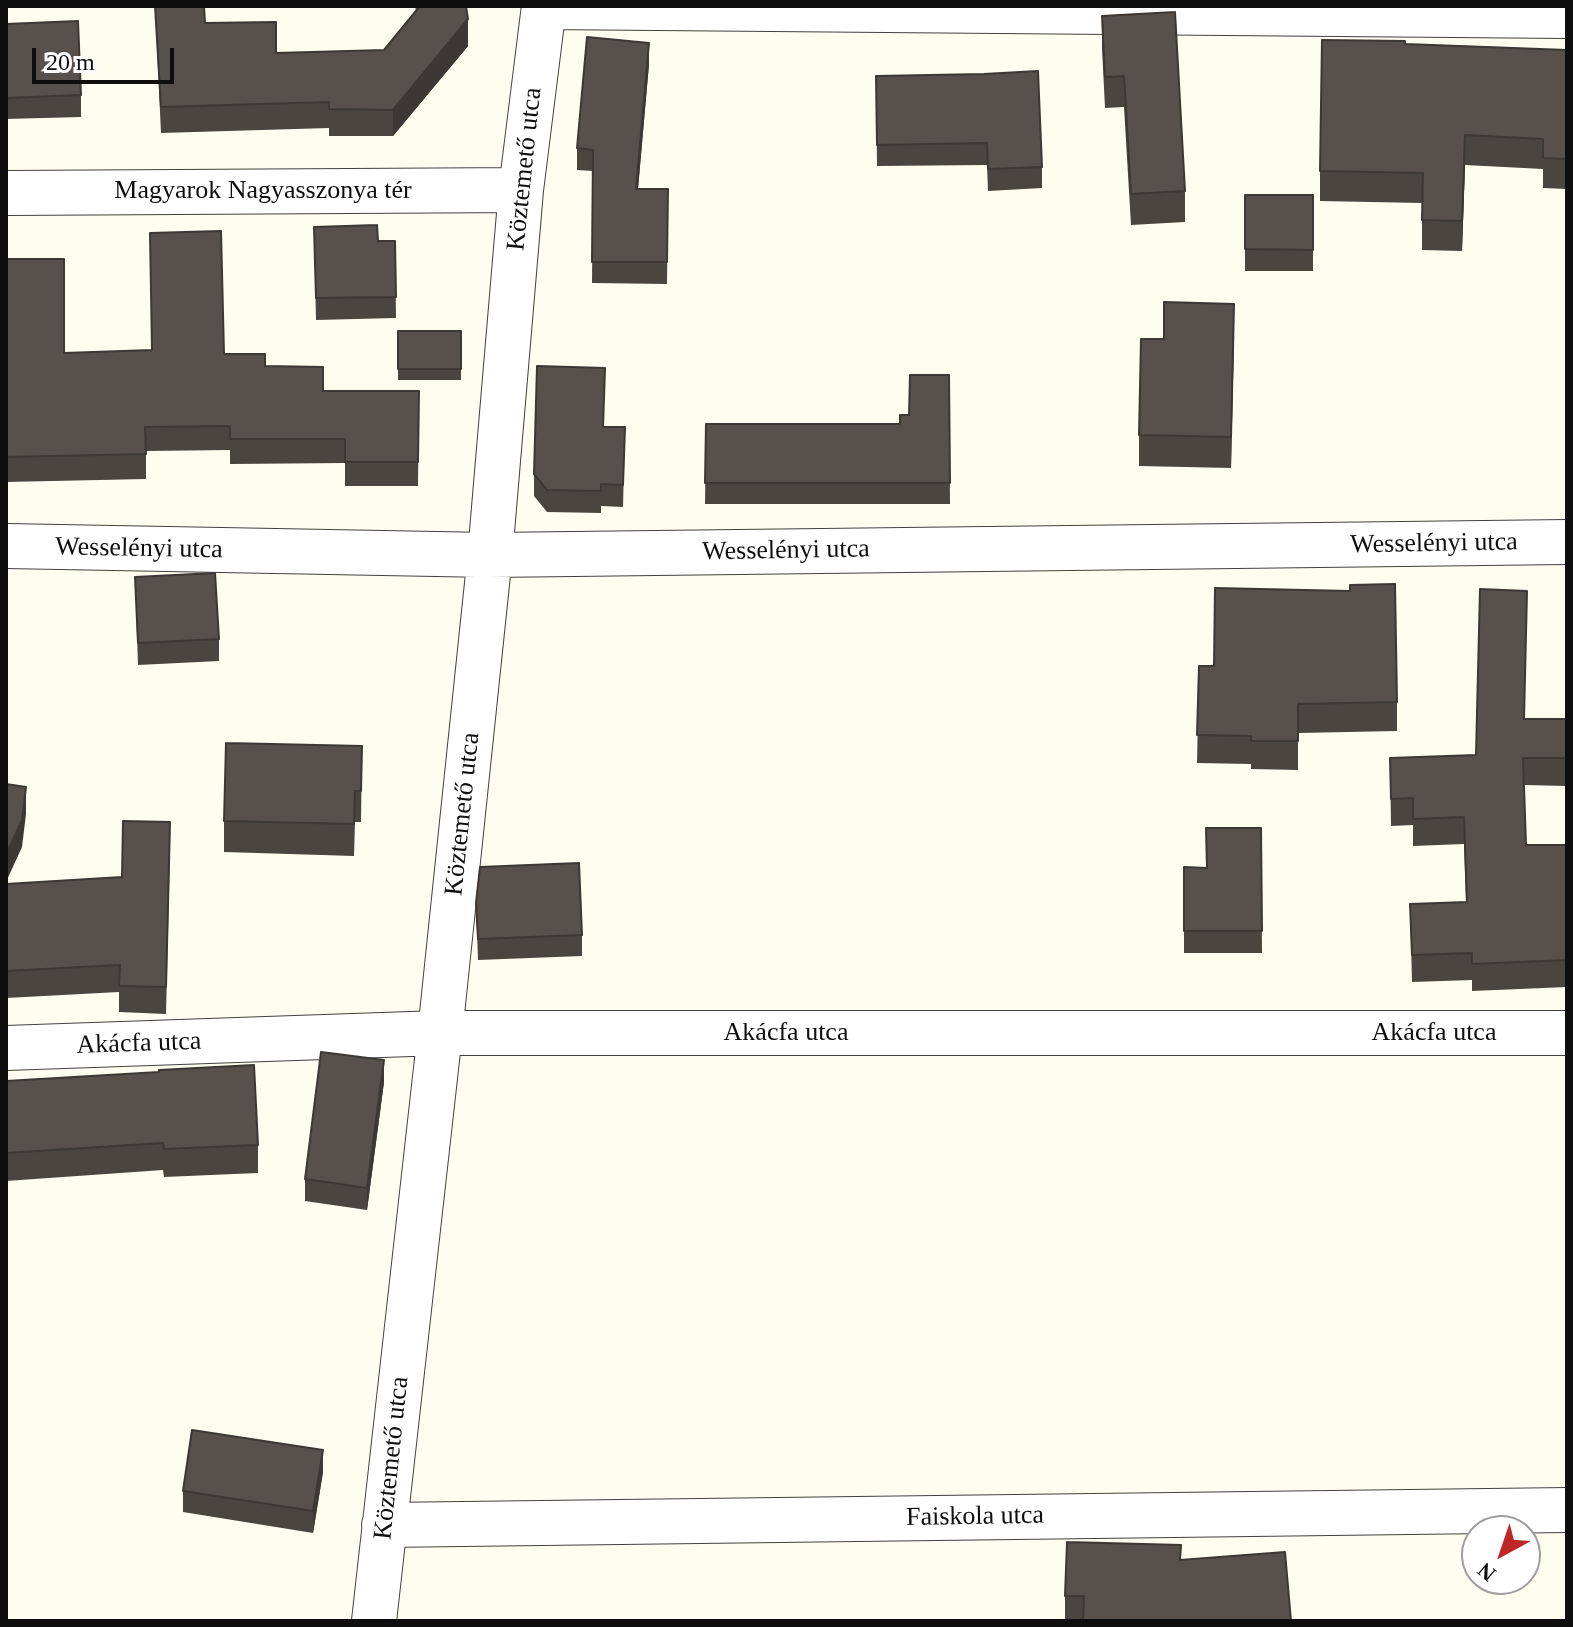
<!DOCTYPE html>
<meta charset="utf-8">
<style>
body{margin:0}
#map{position:relative;width:1573px;height:1627px;overflow:hidden;background:#fffdf0;font-family:"Times New Roman",serif}
canvas{display:block}
.frame{position:absolute;inset:0;border:8px solid #0e0e0e;pointer-events:none}
.north{position:absolute;left:1461px;top:1515px;width:80px;height:80px;box-sizing:border-box;background:#fff;border:2px solid #9f9f9f;border-radius:50%;rotate:220deg;font-size:22px;font-weight:700;line-height:32px;text-align:center;color:#0e0e0e}
.north::after{content:'';display:block;margin:auto;width:28px;height:36px;background:#bf2626;clip-path:polygon(50% 0,100% 100%,50% 72%,0 100%)}
.scale{position:absolute;left:32px;top:48px;width:142px;height:36px;box-sizing:border-box;border:4px solid #0e0e0e;border-top:0;padding-left:10px;font-size:24px;line-height:28px;white-space:nowrap;color:#0e0e0e;-webkit-text-stroke:6px #fff;paint-order:stroke}
</style>
<div id="map">
<canvas width="1573" height="1627"></canvas>
<div class="frame"></div>
<div class="north">N</div>
<div class="scale">20 m</div>
</div>
<script>
const context = document.querySelector('canvas').getContext('2d');
context.lineJoin = 'round';
const shape = rows => new Path2D(rows.map(r => 'M' + r).join(''));
function strokePath(path, color, width, dash) { context.strokeStyle = color; context.lineWidth = width; context.lineCap = dash ? 'butt' : 'round'; context.setLineDash(dash || []); context.stroke(path); }
function fillPath(path, color) { context.fillStyle = color; context.fill(path, 'evenodd'); }
function label(font, color, halo, rows, align = 'center') {
  context.font = font + ' "Times New Roman",serif'; context.lineWidth = 8; context.setLineDash([]); context.textBaseline = 'middle'; context.strokeStyle = halo; context.fillStyle = color; for (const [text, x, y, turn = 0] of rows) {
    context.save(); context.translate(x, y); context.rotate((+turn || 0) * Math.PI / 180); context.textAlign = isNaN(turn) ? turn : align; if (halo) context.strokeText(text, 0, 0); context.fillText(text, 0, 0); context.restore();
  }
}
const minor = shape([
 [544,7,1567,16],
 [6,193,521,190],
 [6,546,490,555,1567,542],
 [6,1048,440,1033,1567,1033],
 [384,1525,1567,1510],
 [374,1621,440,1033,490,555,521,190,544,6]
]);
const wall = shape([
 [155,6,204,6,205,23,276,53,384,50,416,11,415,6,466,6,468,46,393,136,329,136,329,128,161,133],
 [1102,16,1185,191,1185,222,1131,225,1124,107,1105,108,1102,48],
 [6,24,81,95,81,117,6,119],
 [1405,44,1567,50,1567,189,1543,188,1543,169,1465,165,1462,251,1422,250,1422,203,1320,201,1320,171],
 [649,64,638,189,668,189,667,284,592,283,593,171,577,170,577,148],
 [876,76,1042,167,1042,188,988,191,987,165,877,166],
 [1313,195,1313,271,1245,271,1245,249],
 [314,227,378,241,395,241,396,318,316,320],
 [6,259,64,353,224,354,265,366,323,391,419,391,418,486,345,486,345,463,230,464,230,450,146,451,146,479,6,482],
 [398,331,461,331,461,380,398,380],
 [1234,335,1231,468,1139,466,1139,435,1164,339],
 [949,375,950,504,705,504,706,424,900,424],
 [604,427,625,427,623,507,601,506,601,513,547,512,534,496,534,474],
 [135,577,219,639,219,661,138,665],
 [1199,666,1397,702,1397,731,1298,733,1298,770,1251,769,1251,764,1197,763],
 [1525,719,1567,719,1567,786,1524,785,1526,845,1567,845,1567,987,1472,991,1472,980,1412,982,1410,904,1466,902,1464,844,1413,846,1413,825,1391,826,1390,758,1476,755],
 [362,746,361,822,355,822,354,856,224,852,224,821],
 [1261,828,1262,953,1184,953,1184,867,1206,868],
 [170,849,166,1014,119,1012,119,992,6,998,6,884,122,877],
 [476,903,582,935,582,956,478,960],
 [6,1081,258,1145,258,1173,164,1177,163,1170,6,1181],
 [384,1082,367,1210,305,1201,305,1179],
 [323,1472,313,1533,183,1512,183,1491],
 [1181,1560,1291,1621,1065,1621,1065,1596]
]);
const shadedWall = shape([
 [468,19,468,46,393,136,393,110],
 [649,43,649,64,636,211,636,189],
 [1465,135,1465,165,1462,251,1462,221],
 [1234,304,1234,335,1231,468,1231,437],
 [26,787,26,814,22,847,6,882,6,855],
 [384,1060,384,1082,367,1210,367,1188],
 [323,1450,323,1472,313,1533,313,1511]
]);
const building = shape([
 [155,6,204,6,205,23,276,22,276,53,384,50,420,6,466,6,468,19,393,110,329,109,329,102,161,107,155,6],
 [1175,12,1185,191,1131,194,1124,76,1105,77,1102,16,1175,12],
 [78,21,81,95,6,98,6,24,78,21],
 [587,37,649,43,636,189,668,189,667,262,592,262,593,150,577,148,587,37],
 [1322,40,1405,41,1405,44,1567,50,1567,159,1543,158,1543,139,1465,135,1462,221,1422,220,1423,173,1320,171,1322,40],
 [1038,71,1042,167,988,169,987,143,877,145,876,76,984,74,1038,71],
 [1245,195,1313,195,1313,250,1245,249,1245,195],
 [377,225,378,241,395,241,396,297,316,298,314,227,377,225],
 [221,231,224,354,265,354,265,366,323,367,323,391,419,391,418,462,345,462,345,439,230,439,230,426,145,427,146,454,6,457,6,259,64,259,64,353,152,350,150,233,221,231],
 [1164,302,1234,304,1231,437,1139,435,1141,339,1164,339,1164,302],
 [398,331,461,331,461,369,398,369,398,331],
 [537,366,605,368,603,427,625,427,623,485,601,484,601,491,547,490,534,474,537,366],
 [910,375,949,375,950,483,705,483,706,424,900,424,900,415,909,415,910,375],
 [215,573,219,639,138,643,135,577,215,573],
 [1395,584,1397,702,1298,704,1298,741,1251,741,1251,736,1197,735,1199,666,1214,666,1215,588,1350,591,1350,585,1395,584],
 [1480,589,1527,591,1524,719,1567,719,1567,758,1523,758,1526,845,1567,845,1567,960,1472,964,1472,953,1412,955,1410,904,1467,902,1464,817,1413,819,1413,798,1391,799,1390,758,1476,755,1480,589],
 [226,743,362,746,361,791,355,791,354,824,224,821,226,743],
 [6,784,26,787,22,820,6,855,6,784],
 [123,821,170,822,166,987,119,986,120,965,6,971,6,884,122,877,123,821],
 [1206,828,1261,828,1262,931,1184,931,1184,867,1207,868,1206,828],
 [579,863,582,935,478,939,476,903,480,867,579,863],
 [321,1052,384,1060,367,1188,305,1179,321,1052],
 [254,1065,258,1145,164,1149,163,1143,6,1153,6,1081,159,1072,159,1070,254,1065],
 [192,1430,323,1450,313,1511,183,1491,192,1430],
 [1067,1542,1181,1545,1180,1560,1285,1552,1291,1621,1083,1621,1084,1596,1065,1596,1067,1542]
]);
const streetNames = [
 ["Köztemető utca",525,169,-84],
 ["Magyarok Nagyasszonya tér",263,191],
 ["Wesselényi utca",1434,544,-1],
 ["Wesselényi utca",139,549,1],
 ["Wesselényi utca",786,551,-1],
 ["Köztemető utca",463,814,-84],
 ["Akácfa utca",786,1033],
 ["Akácfa utca",1434,1033],
 ["Akácfa utca",139,1044,-2],
 ["Köztemető utca",392,1458,-84],
 ["Faiskola utca",975,1517,-1]
];
strokePath(minor, '#414141', 46);
strokePath(minor, '#fff', 44);
fillPath(wall, '#4b4540');
fillPath(shadedWall, '#3d3834');
fillPath(building, '#57504b');
strokePath(building, '#3d3834', 2);
label('26px', '#0e0e0e', '#fff', streetNames);
</script>
